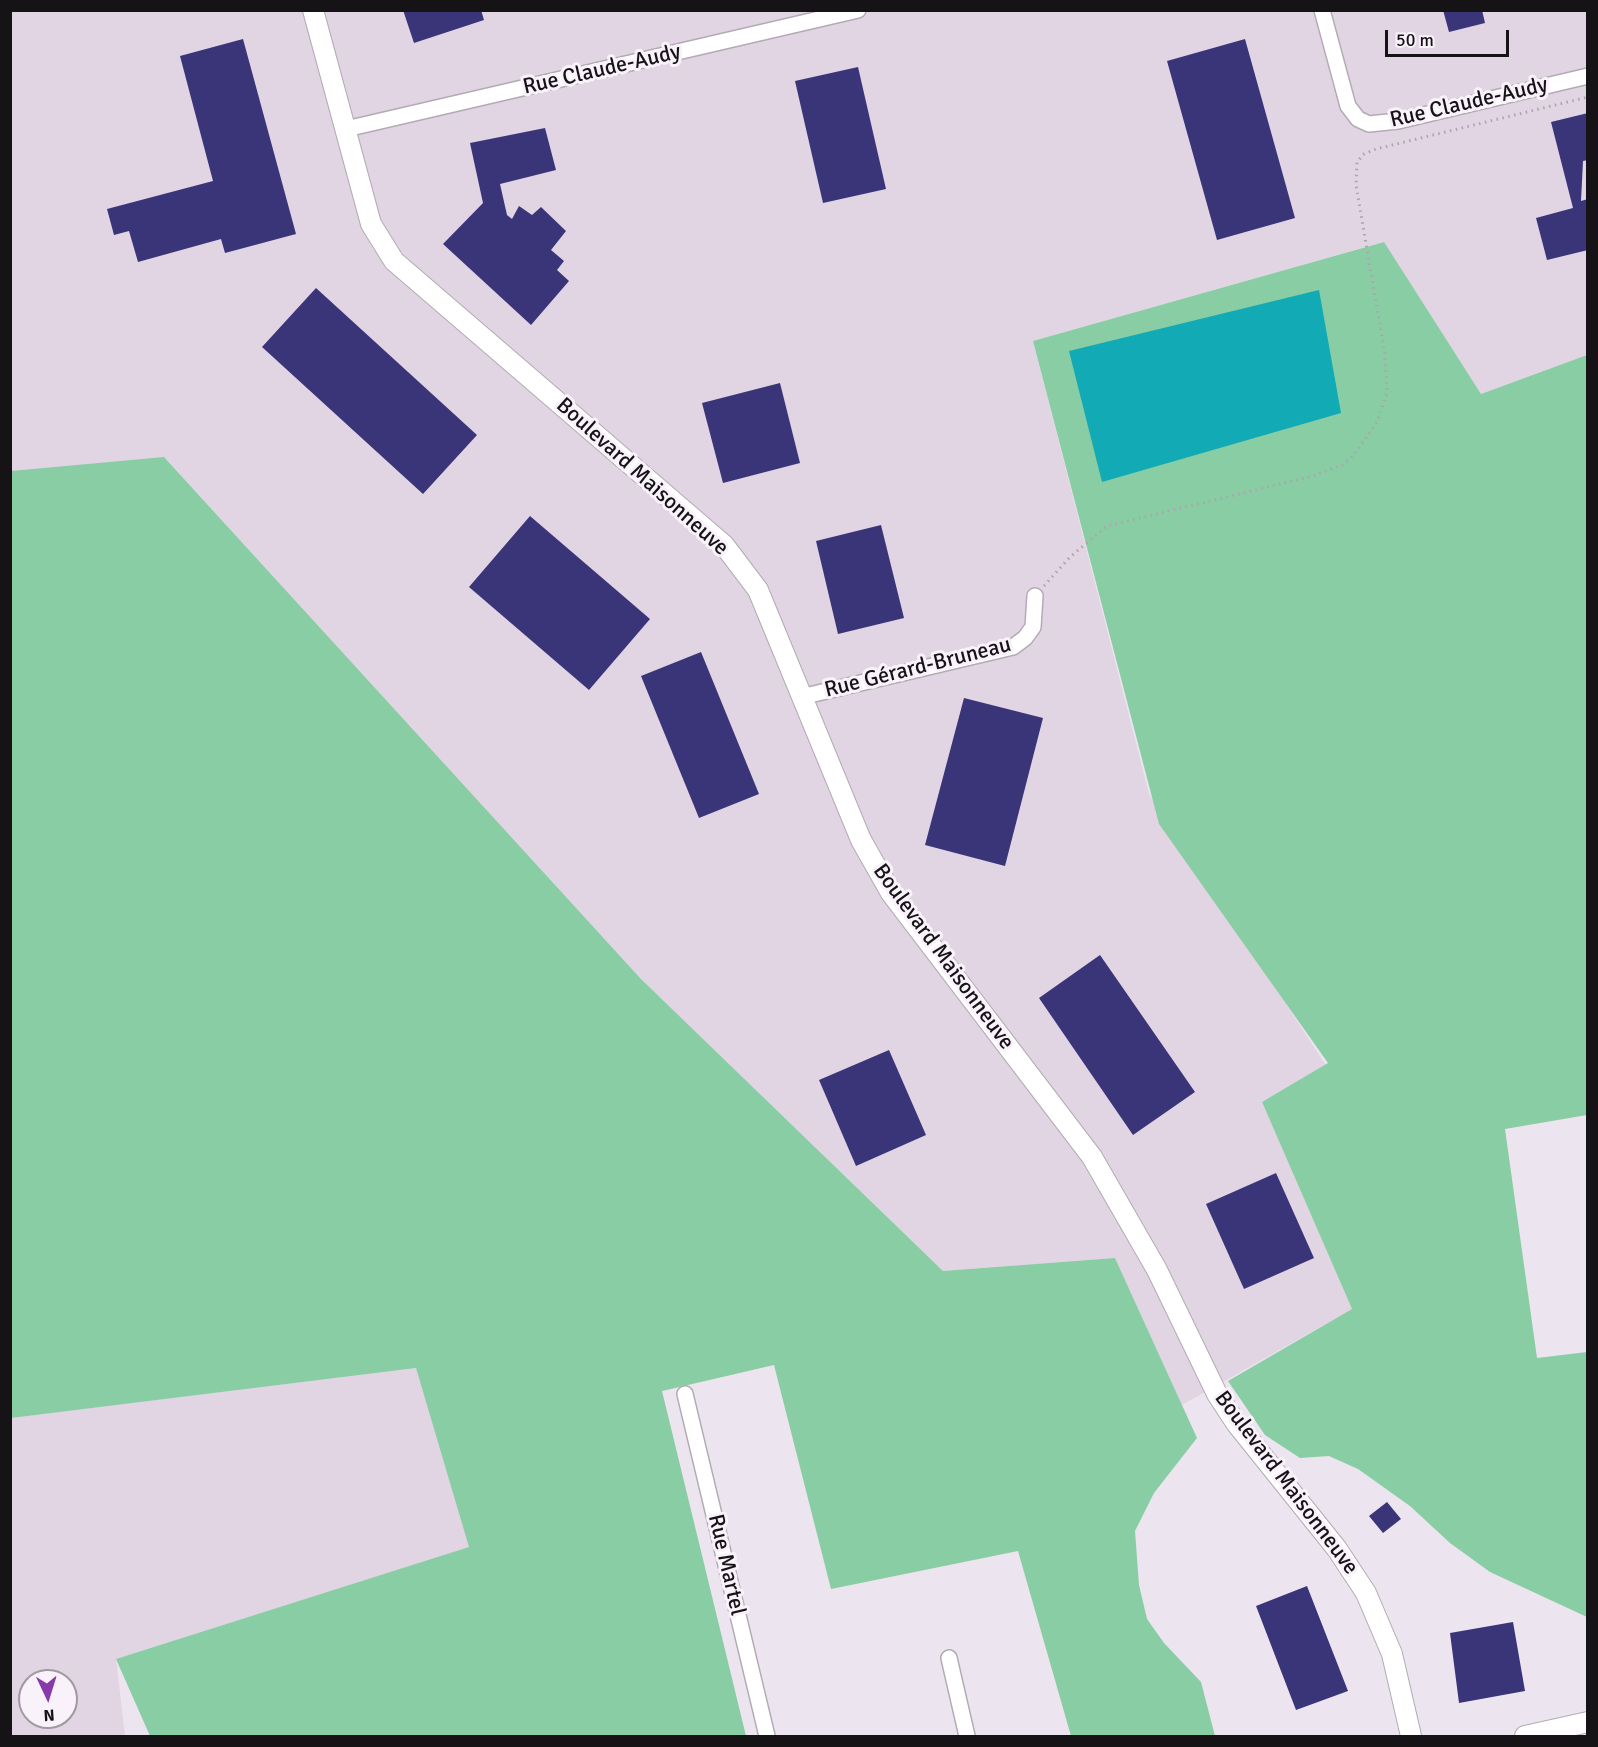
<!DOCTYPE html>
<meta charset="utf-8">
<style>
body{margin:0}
#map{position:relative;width:1598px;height:1747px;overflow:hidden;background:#ece4ee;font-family:Signika,sans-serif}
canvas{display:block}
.frame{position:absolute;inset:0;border:12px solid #161317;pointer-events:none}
.north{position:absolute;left:18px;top:1669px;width:60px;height:60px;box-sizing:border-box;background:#faf2fb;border:2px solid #9f99a0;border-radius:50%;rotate:176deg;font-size:16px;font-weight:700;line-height:24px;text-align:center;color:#161317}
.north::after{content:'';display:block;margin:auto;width:21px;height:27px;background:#883aaa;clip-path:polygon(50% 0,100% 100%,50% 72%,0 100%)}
.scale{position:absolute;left:1385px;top:30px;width:124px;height:27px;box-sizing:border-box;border:3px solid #161317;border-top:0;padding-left:8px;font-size:18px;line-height:21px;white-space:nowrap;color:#161317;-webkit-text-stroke:4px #faf2fb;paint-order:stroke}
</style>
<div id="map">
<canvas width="1598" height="1747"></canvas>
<div class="frame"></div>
<div class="north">N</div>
<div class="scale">50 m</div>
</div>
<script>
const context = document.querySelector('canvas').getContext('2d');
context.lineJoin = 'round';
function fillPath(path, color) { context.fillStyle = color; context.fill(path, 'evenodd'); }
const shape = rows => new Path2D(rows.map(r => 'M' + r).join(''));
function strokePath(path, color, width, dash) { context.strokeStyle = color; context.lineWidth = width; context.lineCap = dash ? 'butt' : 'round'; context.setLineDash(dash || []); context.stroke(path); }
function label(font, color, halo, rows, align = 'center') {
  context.font = font + ' Signika,sans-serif'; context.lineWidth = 6; context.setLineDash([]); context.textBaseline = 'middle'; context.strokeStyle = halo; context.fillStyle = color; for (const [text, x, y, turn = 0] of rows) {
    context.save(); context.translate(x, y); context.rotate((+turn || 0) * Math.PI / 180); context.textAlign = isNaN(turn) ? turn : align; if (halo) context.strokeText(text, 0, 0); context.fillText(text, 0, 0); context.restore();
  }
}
const built = shape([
 [11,11,1587,11,1587,355,1481,394,1383,242,1033,341,1149,794,1327,1067,1262,1102,1352,1309,1182,1405,1115,1258,943,1271,641,979,167,460,11,474],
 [416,1368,470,1547,116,1659,125,1736,11,1736,10,1418],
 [30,1681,66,1681,66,1717,30,1717]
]);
const green = shape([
 [1384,242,1481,394,1587,355,1587,1115,1505,1129,1537,1358,1587,1352,1587,1617,1490,1572,1450,1543,1410,1506,1358,1469,1329,1456,1300,1458,1265,1435,1228,1381,1352,1309,1262,1102,1328,1063,1159,824,1033,341],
 [164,457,641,979,943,1271,1115,1258,1197,1438,1154,1493,1135,1531,1139,1585,1147,1619,1164,1643,1201,1682,1215,1736,1071,1736,1018,1551,831,1589,774,1365,662,1391,746,1736,150,1736,116,1659,469,1547,416,1368,11,1418,11,471]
]);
const water = shape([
 [1319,290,1341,413,1102,482,1069,351]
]);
const building = shape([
 [403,10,481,10,484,20,414,43],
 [1443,10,1482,10,1485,23,1449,32],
 [243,39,296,234,225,253,221,239,138,262,129,231,114,235,107,209,213,181,180,56],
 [1245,39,1295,218,1217,240,1167,61],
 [858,67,886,189,823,203,795,81],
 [1588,113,1588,160,1583,161,1581,201,1588,199,1588,250,1547,260,1536,218,1573,208,1551,122],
 [545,128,556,170,500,184,507,215,512,219,519,206,532,215,541,207,566,231,551,250,564,261,557,270,569,281,531,325,443,244,483,203,470,143],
 [316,288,477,435,423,494,262,347],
 [780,383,800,463,723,483,702,403],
 [530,516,650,619,589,690,469,587],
 [881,525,904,618,838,634,816,541],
 [701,652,759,794,699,818,641,676],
 [964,698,1043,718,1005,866,925,845],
 [1100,955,1195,1092,1133,1135,1039,998],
 [889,1050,926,1135,856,1166,819,1080],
 [1276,1173,1314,1258,1244,1289,1206,1204],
 [1387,1502,1401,1519,1383,1533,1369,1516],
 [1307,1586,1348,1691,1296,1710,1256,1606],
 [1513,1622,1525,1691,1459,1703,1450,1633]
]);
const path = shape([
 [1044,586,1070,557,1107,526,1313,476,1342,465,1354,455,1377,422,1387,393,1385,355,1356,185,1357,162,1364,154,1376,149,1588,97]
]);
const minor = shape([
 [1322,10,1348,106,1358,119,1369,124,1398,121,1588,76],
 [346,129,858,10],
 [801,697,1013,647,1025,638,1033,627,1035,596],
 [685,1394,767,1736],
 [949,1658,967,1736]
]);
const tertiary = shape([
 [313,10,371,224,394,261,724,545,758,590,861,840,891,893,1092,1157,1157,1270,1217,1394,1236,1423,1337,1549,1366,1593,1392,1654,1411,1736],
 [1525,1736,1588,1722]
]);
const streetNames = [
 ["Rue Claude-Audy",602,70,-13],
 ["Rue Claude-Audy",1469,103,-13],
 ["Boulevard Maisonneuve",642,477,42],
 ["Rue Gérard-Bruneau",918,668,-14],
 ["Boulevard Maisonneuve",943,957,54],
 ["Boulevard Maisonneuve",1286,1483,53],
 ["Rue Martel",726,1565,77]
];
fillPath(built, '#e1d4e3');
fillPath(green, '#89cda4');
fillPath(water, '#11aab5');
fillPath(building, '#3a3579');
strokePath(minor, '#b3abb4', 18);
strokePath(tertiary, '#b3abb4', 22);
strokePath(path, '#aba5ad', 3, [1.5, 4.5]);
strokePath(minor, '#fff', 15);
strokePath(tertiary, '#fff', 20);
label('22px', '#161317', '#faf2fb', streetNames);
</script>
